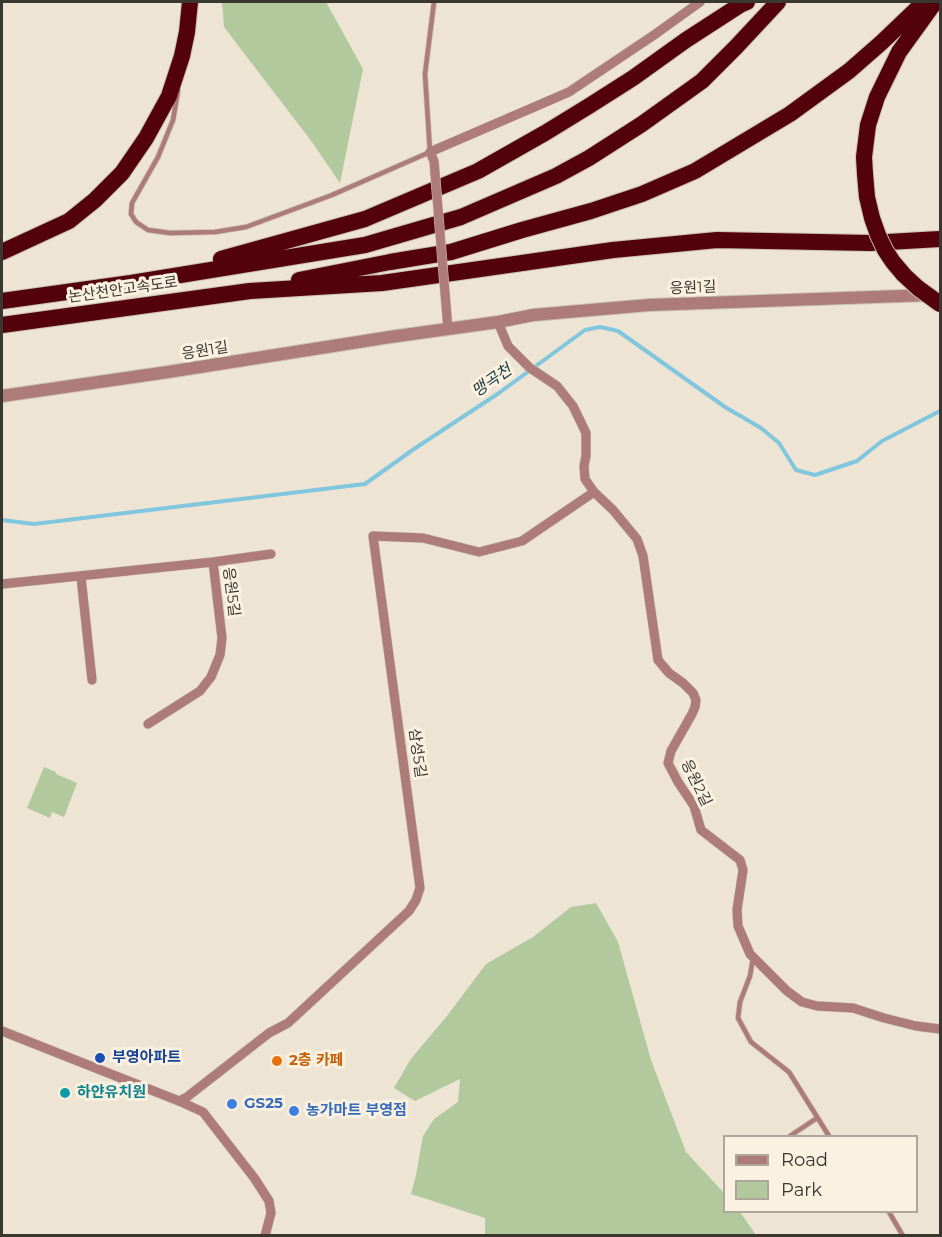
<!DOCTYPE html>
<meta charset="utf-8">
<style>
body{margin:0}
#map{position:relative;width:942px;height:1237px;overflow:hidden;background:#ede4d3;font-family:Montserrat,sans-serif}
canvas{display:block}
.frame{position:absolute;inset:0;border:3px solid #3a3630;pointer-events:none}
.legend{position:absolute;left:723px;top:1135px;width:195px;height:78px;box-sizing:border-box;background:#faf1e0;border:2px solid #ada69a;margin:0;padding:8px 10px;list-style:none;font-size:18px;color:#3a3630}
.legend li{display:flex;align-items:center;gap:12px;height:30px}
.legend b{width:30px;border:2px solid #ada69a}
</style>
<div id="map">
<canvas width="942" height="1237"></canvas>
<div class="frame"></div>
<ul class="legend">
<li><b style="height:8px;background:#ad7b78"></b>Road</li>
<li><b style="height:16px;background:#b1c99c"></b>Park</li>
</ul>
</div>
<script>
const context = document.querySelector('canvas').getContext('2d');
context.lineJoin = 'round';
function fillPath(path, color) { context.fillStyle = color; context.fill(path, 'evenodd'); }
const shape = rows => new Path2D(rows.map(r => 'M' + r).join(''));
function strokePath(path, color, width, dash) { context.strokeStyle = color; context.lineWidth = width; context.lineCap = dash ? 'butt' : 'round'; context.setLineDash(dash || []); context.stroke(path); }
function label(font, color, halo, rows, align = 'center') {
  context.font = font + ' Montserrat,"Noto Sans KR",sans-serif'; context.lineWidth = 6; context.setLineDash([]); context.textBaseline = 'middle'; context.strokeStyle = halo; context.fillStyle = color; for (const [text, x, y, turn = 0] of rows) {
    context.save(); context.translate(x, y); context.rotate((+turn || 0) * Math.PI / 180); context.textAlign = isNaN(turn) ? turn : align; if (halo) context.strokeText(text, 0, 0); context.fillText(text, 0, 0); context.restore();
  }
}
const green = shape([
 [222,2,326,2,363,69,340,183,312,142,224,27],
 [44,767,56,772,56,774,77,783,64,817,52,812,50,818,27,808],
 [596,903,618,942,651,1060,686,1152,724,1193,724,1212,740,1212,756,1235,485,1235,485,1218,411,1194,416,1175,423,1136,434,1119,458,1102,460,1079,415,1101,394,1088,410,1060,447,1016,486,964,533,937,571,907]
]);
const stream = shape([
 [2,520,34,524,365,484,414,449,499,393,585,330,600,327,618,331,725,407,761,428,779,443,796,470,815,475,857,461,882,441,940,411]
]);
const service = shape([
 [178,91,173,120,158,157,132,203,131,214,136,222,148,230,170,233,215,232,246,227,332,195,430,152,425,74,434,2],
 [753,958,750,976,740,1002,738,1018,751,1042,789,1072,829,1136],
 [790,1136,817,1118],
 [889,1212,903,1236]
]);
const minor = shape([
 [435,173,434,161,430,152,569,92,654,35,700,2],
 [445,293,448,329],
 [498,322,508,346,530,368,557,386,573,406,586,433,586,456,584,466,585,479,594,492,613,510,637,539,643,556,658,660,669,673,683,683,693,693,696,700,695,707,692,714,671,751,668,763,678,782,694,806,701,830,740,860,743,870,737,910,738,926,750,954,787,991,802,1002,817,1006,853,1008,884,1018,916,1026,940,1029],
 [81,577,92,680],
 [2,584,213,562,271,554],
 [148,724,200,691,211,677,220,655,222,638,213,562],
 [2,1031,179,1101,187,1097,269,1033,288,1023,409,911,416,900,420,888,373,536,423,538,479,552,522,541,594,492],
 [179,1101,203,1112,255,1179,269,1201,271,1213,265,1236]
]);
const tertiary = shape([
 [2,396,168,372,390,337,498,322,533,315,649,305,930,295]
]);
const motorway = shape([
 [865,174,864,157,868,125,877,97,899,52,935,2],
 [2,252,69,221,95,200,122,173,146,138,169,96,182,56,187,32,190,2],
 [221,259,365,219,478,171,545,133,589,106,633,78,686,40,740,5,747,2],
 [299,280,390,262,451,252,522,230,591,211,642,194,695,171,790,114,849,71,881,43,924,2],
 [2,301,131,283,365,245,461,217,556,176,589,158,642,124,702,81,736,47,778,2],
 [2,325,250,291,382,283,613,250,717,240,870,243,940,239]
]);
const minorBridge = shape([
 [435,173,445,293]
]);
const motorwayBridge = shape([
 [865,174,867,197,872,218,878,235,885,250,893,262,904,275,918,288,940,304]
]);
const markers = [
 [100,1058,6,"#1a4fb4"],
 [277,1061,6,"#e8710a"],
 [65,1093,6,"#0f9aa8"],
 [232,1104,6,"#3f7fe0"],
 [294,1111,6,"#3f7fe0"]
];
const streetNames = [
 ["응원1길",693,288,-2],
 ["논산천안고속도로",123,290,-8],
 ["응원1길",205,351,-9],
 ["응원5길",231,592,83],
 ["삼성5길",417,753,82],
 ["응원2길",696,783,64]
];
const transitNames = [
 ["부영아파트",112,1058]
];
const foodNames = [
 ["2층 카페",289,1061]
];
const cultureNames = [
 ["하얀유치원",77,1093]
];
const shopNames = [
 ["GS25",244,1104],
 ["농가마트 부영점",306,1111]
];
const waterNames = [
 ["맹곡천",492,381,-35]
];
fillPath(green, '#b1c99c');
strokePath(stream, '#80c6de', 4);
strokePath(service, '#c9c1b2', 6);
strokePath(minor, '#c9c1b2', 10);
strokePath(tertiary, '#c9c1b2', 14);
strokePath(motorway, '#c9c1b2', 18);
strokePath(service, '#ad7b78', 4.5);
strokePath(minor, '#ad7b78', 9);
strokePath(tertiary, '#ad7b78', 12);
strokePath(motorway, '#53020b', 16);
strokePath(minorBridge, '#c9c1b2', 10, []);
strokePath(motorwayBridge, '#c9c1b2', 18, []);
strokePath(minorBridge, '#ad7b78', 9);
strokePath(motorwayBridge, '#53020b', 16);
for (const [x, y, r, color] of markers) { const dot = new Path2D(); dot.arc(x, y, r, 0, 2 * Math.PI); context.fillStyle = color; context.fill(dot); strokePath(dot, '#faf1e0', 2); }
label('15px', '#3a3630', '#faf1e0', streetNames);
label('bold 15px', '#164399', '#faf1e0', transitNames, 'left');
label('bold 15px', '#c56008', '#faf1e0', foodNames, 'left');
label('bold 15px', '#0d838f', '#faf1e0', cultureNames, 'left');
label('bold 15px', '#366cbe', '#faf1e0', shopNames, 'left');
label('italic 16px', '#163843', '#faf1e0', waterNames);
</script>
